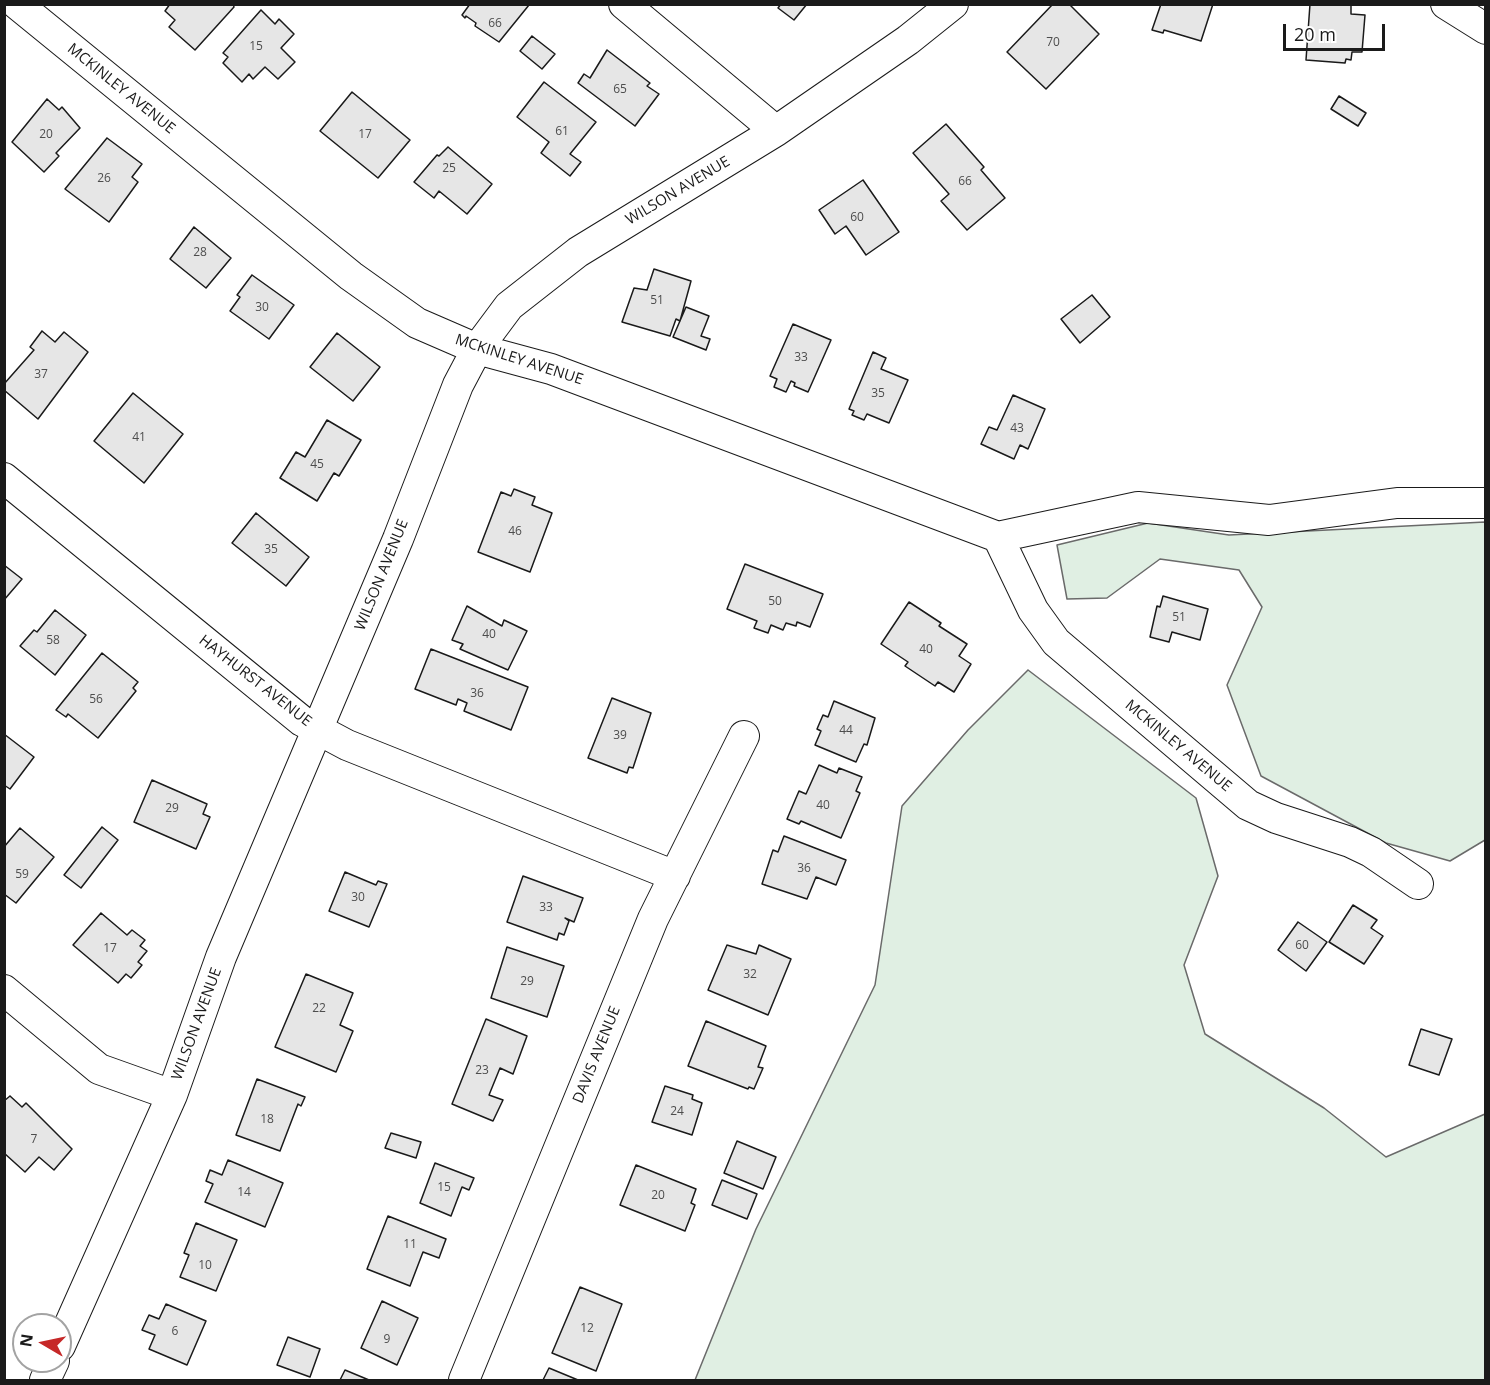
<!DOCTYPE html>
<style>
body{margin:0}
#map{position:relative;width:1490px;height:1385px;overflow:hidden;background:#fff;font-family:"Open Sans",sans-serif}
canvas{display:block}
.frame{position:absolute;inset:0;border:6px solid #1a1a1a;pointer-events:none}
.north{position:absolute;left:12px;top:1313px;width:60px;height:60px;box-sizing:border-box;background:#fff;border:2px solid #a3a3a3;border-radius:50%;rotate:279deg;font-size:16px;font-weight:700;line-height:24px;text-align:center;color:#1a1a1a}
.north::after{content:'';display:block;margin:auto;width:21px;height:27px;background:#c62828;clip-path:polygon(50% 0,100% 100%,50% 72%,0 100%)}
.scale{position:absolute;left:1283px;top:24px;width:102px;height:27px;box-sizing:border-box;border:3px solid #1a1a1a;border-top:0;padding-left:8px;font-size:18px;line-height:21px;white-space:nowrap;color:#1a1a1a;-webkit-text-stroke:4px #fff;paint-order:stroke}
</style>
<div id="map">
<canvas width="1490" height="1385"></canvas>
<div class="frame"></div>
<div class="north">N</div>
<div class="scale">20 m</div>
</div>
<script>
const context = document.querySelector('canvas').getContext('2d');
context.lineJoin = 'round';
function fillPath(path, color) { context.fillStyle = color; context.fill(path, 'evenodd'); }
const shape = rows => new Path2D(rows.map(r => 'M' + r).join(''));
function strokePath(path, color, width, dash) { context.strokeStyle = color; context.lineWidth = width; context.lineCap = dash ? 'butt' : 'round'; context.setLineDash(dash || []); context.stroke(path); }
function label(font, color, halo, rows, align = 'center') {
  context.font = font + ' "Open Sans",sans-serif'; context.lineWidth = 4.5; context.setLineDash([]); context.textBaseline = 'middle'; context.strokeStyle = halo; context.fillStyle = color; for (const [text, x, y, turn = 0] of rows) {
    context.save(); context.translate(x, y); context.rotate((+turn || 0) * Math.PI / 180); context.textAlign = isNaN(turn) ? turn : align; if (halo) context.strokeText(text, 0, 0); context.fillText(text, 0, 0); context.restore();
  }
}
const green = shape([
 [1485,522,1485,840,1450,861,1386,843,1261,776,1227,685,1262,607,1239,570,1160,559,1107,598,1067,599,1057,545,1148,523,1229,535,1485,522],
 [1028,670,1196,798,1218,876,1184,965,1205,1034,1324,1108,1386,1157,1485,1114,1485,1380,695,1380,756,1229,875,985,902,806,968,730,1028,670]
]);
const building = shape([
 [170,4,233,4,234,7,195,50,169,27,175,20,165,11,170,4],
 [470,4,528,4,529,5,499,42,475,26,476,23,466,16,465,18,462,15,470,4],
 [781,4,807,4,794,20,778,8,781,4],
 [1053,4,1069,4,1099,34,1046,89,1007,52,1053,4],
 [1161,4,1213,4,1201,41,1164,30,1163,33,1152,30,1161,4],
 [1310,4,1351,4,1351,14,1365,15,1362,52,1352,52,1351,60,1346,59,1345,63,1306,60,1310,4],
 [261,10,275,24,279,19,294,34,281,48,295,62,278,79,265,67,253,79,249,74,242,82,223,63,228,57,223,53,261,10],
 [532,36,555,54,542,69,520,51,532,36],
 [607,50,650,83,647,86,659,94,635,126,578,83,584,74,590,78,607,50],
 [544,82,596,122,570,154,581,162,570,176,541,153,549,142,517,117,544,82],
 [352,92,410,140,378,178,320,131,352,92],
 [1339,96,1366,113,1358,126,1331,109,1339,96],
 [47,99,59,110,62,107,80,128,56,153,59,156,44,172,12,142,47,99],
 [946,124,984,167,981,170,1005,198,967,230,941,201,949,194,913,153,946,124],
 [107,138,142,164,132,177,138,182,109,222,65,189,107,138],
 [448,147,492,184,467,214,439,191,434,198,414,182,437,155,439,156,448,147],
 [863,180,899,232,866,255,846,226,835,234,819,210,863,180],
 [194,227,231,258,206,288,170,259,194,227],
 [654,269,691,281,680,321,676,319,670,336,622,322,634,288,647,290,654,269],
 [252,275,294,305,269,339,230,311,240,297,237,295,252,275],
 [1092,295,1110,317,1080,343,1061,319,1092,295],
 [686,307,709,316,701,336,710,339,706,350,673,337,686,307],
 [793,324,831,340,808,392,794,386,795,383,791,381,786,392,774,387,777,379,770,376,793,324],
 [42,331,55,342,64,332,88,352,38,419,4,390,4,384,34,350,30,347,42,331],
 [337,333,380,367,353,401,310,367,337,333],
 [873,352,886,358,881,369,908,380,889,423,867,414,864,420,852,415,854,411,849,409,873,352],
 [133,393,183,434,144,483,94,441,133,393],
 [1013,395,1045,409,1028,449,1020,445,1014,459,981,444,989,427,997,430,1013,395],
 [327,420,361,440,339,476,334,473,317,501,280,478,296,452,305,457,327,420],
 [514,489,535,497,532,505,552,513,530,572,478,552,501,492,511,496,514,489],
 [256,513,309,557,286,586,232,543,256,513],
 [745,564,823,594,810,627,797,622,796,626,786,623,783,630,771,625,768,633,754,628,757,621,727,609,745,564],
 [4,565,22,579,4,600,4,565],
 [1163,596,1208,609,1200,640,1172,632,1169,642,1150,637,1157,606,1160,607,1163,596],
 [909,602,941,623,939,626,967,644,959,656,971,664,954,692,938,682,935,686,905,666,908,662,881,644,909,602],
 [467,606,502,626,504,620,527,631,508,670,460,649,463,644,452,640,467,606],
 [55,610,86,635,55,675,20,646,34,630,37,632,55,610],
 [431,649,528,687,511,730,464,711,467,703,458,699,456,705,415,689,431,649],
 [102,653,138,682,133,688,136,691,98,738,68,714,66,717,56,710,102,653],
 [612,698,651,713,633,768,629,767,627,773,588,758,612,698],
 [834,701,875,718,867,745,864,744,856,762,815,745,821,731,817,729,823,715,828,717,834,701],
 [4,734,34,757,10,789,4,785,4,734],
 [819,765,837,773,839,768,862,777,856,791,860,793,841,838,801,821,799,824,787,819,799,791,806,794,819,765],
 [152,780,207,804,203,814,210,817,196,849,134,822,152,780],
 [102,827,118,840,81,888,64,875,102,827],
 [20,828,54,857,16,903,4,894,4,847,20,828],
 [784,836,846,860,836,885,816,877,807,899,762,884,773,850,778,852,784,836],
 [345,872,376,885,378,881,387,884,369,927,329,911,345,872],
 [523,876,583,898,574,922,565,918,569,921,564,935,559,933,557,940,507,922,523,876],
 [1353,905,1377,920,1371,928,1383,936,1364,964,1329,942,1353,905],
 [101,913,127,935,132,930,145,940,140,946,147,951,138,962,142,965,131,978,126,974,118,983,73,945,101,913],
 [1298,922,1327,942,1306,971,1278,950,1298,922],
 [727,945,756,954,759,945,791,959,768,1015,708,990,727,945],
 [507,947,564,966,547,1017,491,998,507,947],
 [306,974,353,993,340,1025,353,1031,336,1072,275,1047,306,974],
 [486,1019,527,1036,513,1074,500,1068,489,1095,503,1100,493,1121,452,1104,486,1019],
 [706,1021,766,1046,758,1067,763,1068,754,1089,749,1087,748,1089,688,1066,706,1021],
 [1421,1029,1452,1039,1439,1075,1409,1065,1421,1029],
 [257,1079,305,1097,301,1106,298,1104,280,1151,236,1135,257,1079],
 [665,1086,693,1095,692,1099,702,1103,692,1135,652,1122,665,1086],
 [10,1096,22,1107,26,1103,72,1149,54,1170,39,1157,25,1172,4,1153,4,1101,10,1096],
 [391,1133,421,1142,416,1158,385,1148,391,1133],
 [737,1141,776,1157,763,1189,724,1173,737,1141],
 [228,1160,283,1183,265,1227,205,1202,213,1184,206,1181,210,1170,222,1175,228,1160],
 [435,1163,474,1178,469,1190,462,1187,451,1216,420,1203,435,1163],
 [636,1165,696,1189,691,1203,695,1205,685,1231,620,1205,636,1165],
 [722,1180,757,1194,747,1219,712,1205,722,1180],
 [388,1216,446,1239,439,1258,423,1252,410,1286,367,1269,388,1216],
 [196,1223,237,1240,216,1291,180,1277,189,1255,184,1253,196,1223],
 [580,1287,622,1304,596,1371,552,1353,580,1287],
 [382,1301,418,1318,397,1365,361,1348,382,1301],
 [166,1304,206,1321,187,1365,149,1349,155,1335,142,1330,149,1315,159,1319,166,1304],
 [288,1337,320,1349,310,1377,277,1365,288,1337],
 [549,1368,578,1380,543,1380,549,1368],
 [345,1370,369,1380,340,1380,345,1370]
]);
const street = shape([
 [17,4,351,276,417,323,477,349,551,369,998,537,1138,507,1269,520,1397,503,1486,503],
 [624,4,776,131],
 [1446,4,1486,29],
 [4,478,302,721,347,745,675,876],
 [998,537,1033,610,1056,642,1248,805,1276,818,1350,842,1371,852,1418,884],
 [4,990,99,1069,172,1095],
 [60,1346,172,1095,221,957,398,539,458,385,477,349,509,306,578,252,776,131,908,40,953,4],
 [45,1380,54,1361],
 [464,1380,653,919,744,736]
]);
const numberNames = [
 ["66",495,24],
 ["70",1053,43],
 ["15",256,47],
 ["65",620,90],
 ["61",562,132],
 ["20",46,135],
 ["17",365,135],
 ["25",449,169],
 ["26",104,179],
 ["66",965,182],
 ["60",857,218],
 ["28",200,253],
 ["51",657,301],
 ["30",262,308],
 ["33",801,358],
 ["37",41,375],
 ["35",878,394],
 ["43",1017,429],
 ["41",139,438],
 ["45",317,465],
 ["46",515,532],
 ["35",271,550],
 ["50",775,602],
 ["51",1179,618],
 ["40",489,635],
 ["58",53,641],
 ["40",926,650],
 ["36",477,694],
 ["56",96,700],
 ["44",846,731],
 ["39",620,736],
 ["40",823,806],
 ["29",172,809],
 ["36",804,869],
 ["59",22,875],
 ["30",358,898],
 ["33",546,908],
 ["60",1302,946],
 ["17",110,949],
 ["32",750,975],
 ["29",527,982],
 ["22",319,1009],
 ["23",482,1071],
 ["24",677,1112],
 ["18",267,1120],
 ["7",34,1140],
 ["15",444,1188],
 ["14",244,1193],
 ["20",658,1196],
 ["11",410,1245],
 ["10",205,1266],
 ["12",587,1329],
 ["6",175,1332],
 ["9",387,1340]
];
const streetNames = [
 ["MCKINLEY AVENUE",121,89,39],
 ["WILSON AVENUE",678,191,-31],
 ["MCKINLEY AVENUE",519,360,18],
 ["WILSON AVENUE",382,575,-68],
 ["HAYHURST AVENUE",255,681,38],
 ["MCKINLEY AVENUE",1178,746,40],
 ["WILSON AVENUE",197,1024,-70],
 ["DAVIS AVENUE",597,1055,-68]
];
fillPath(green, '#e0efe3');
strokePath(green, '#6a6a6a', 1.5);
fillPath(building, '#e6e6e6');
strokePath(building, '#1a1a1a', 1.5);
strokePath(street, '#1a1a1a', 32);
strokePath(street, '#fff', 30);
label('12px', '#4d4d4d', null, numberNames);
label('15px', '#1a1a1a', '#fff', streetNames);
</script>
